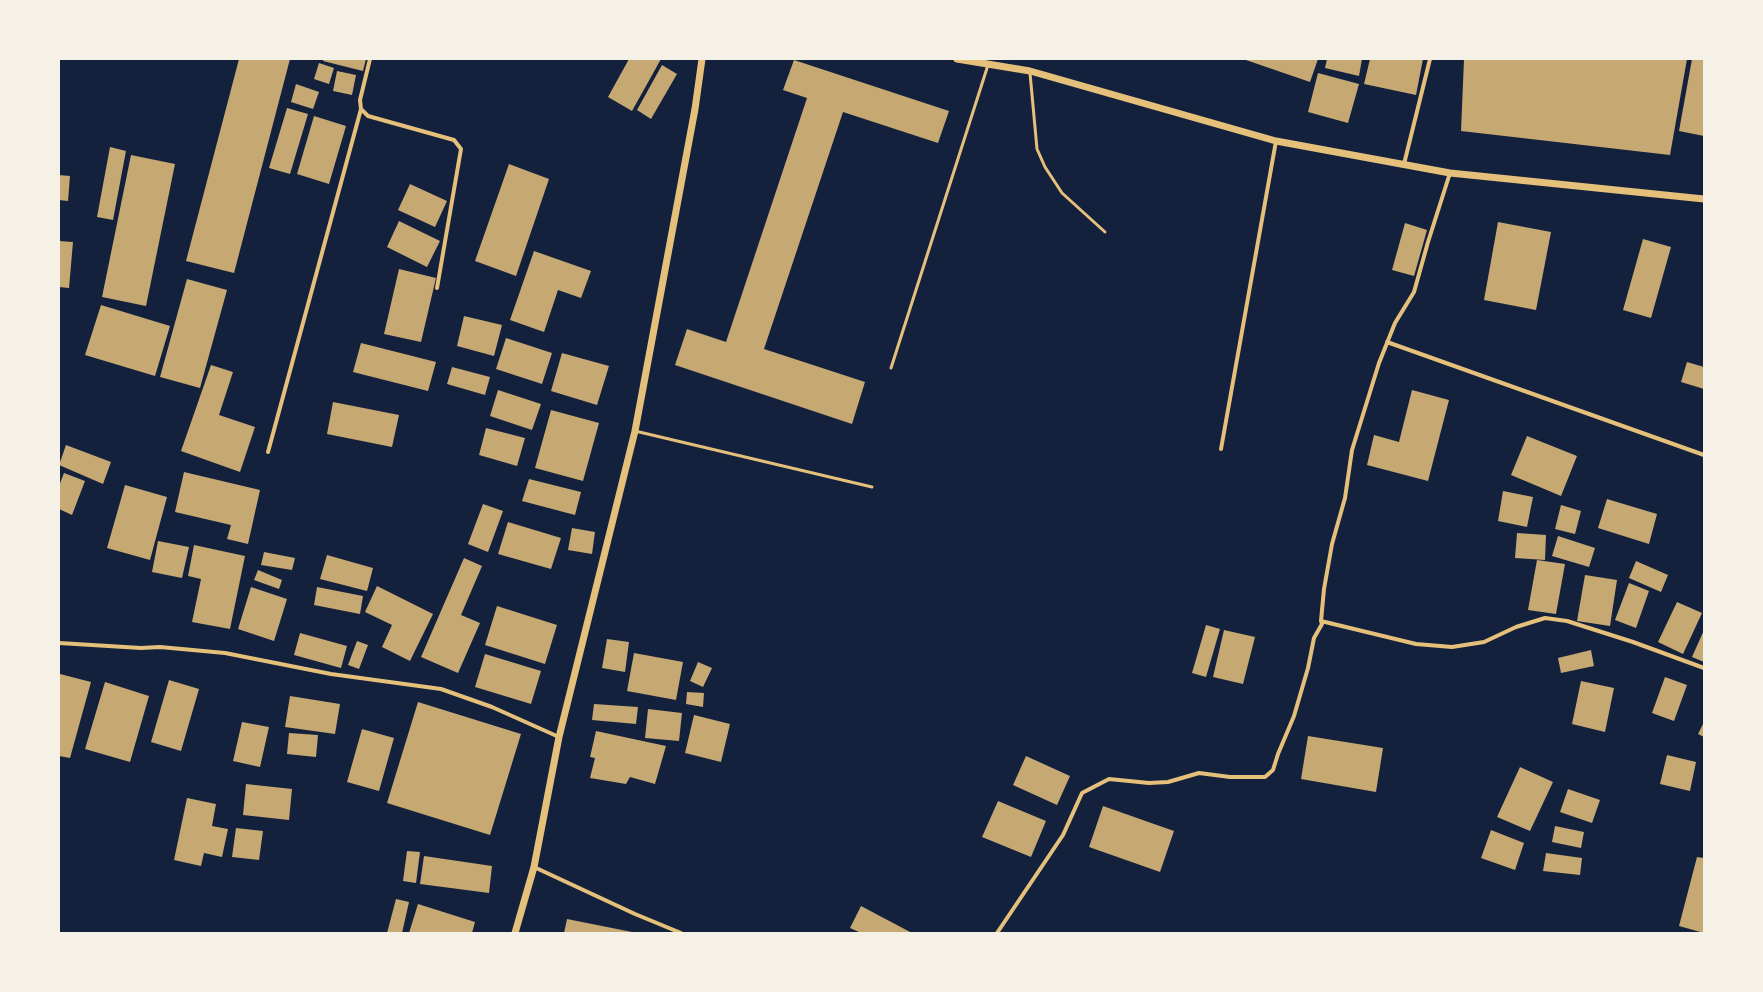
<!DOCTYPE html>
<style>
body{margin:0}
#map{position:relative;width:1763px;height:992px;overflow:hidden;background:#14213d;font-family:Merriweather,serif}
canvas{display:block}
.frame{position:absolute;inset:0;border:60px solid #f6f1e7;pointer-events:none}
</style>
<div id="map">
<canvas width="1763" height="992"></canvas>
<div class="frame"></div>
</div>
<script>
const context = document.querySelector('canvas').getContext('2d');
context.lineJoin = 'round';
function fillPath(path, color) { context.fillStyle = color; context.fill(path, 'evenodd'); }
const shape = rows => new Path2D(rows.map(r => 'M' + r).join(''));
function strokePath(path, color, width, dash) { context.strokeStyle = color; context.lineWidth = width; context.lineCap = dash ? 'butt' : 'round'; context.setLineDash(dash || []); context.stroke(path); }
const building = shape([
 [239,59,290,59,234,273,186,261],
 [324,59,366,59,363,71,323,61],
 [629,59,661,59,632,111,608,97],
 [1243,59,1318,59,1310,82],
 [1327,59,1362,59,1359,76,1325,68],
 [1370,59,1423,59,1416,95,1364,84],
 [1464,59,1687,59,1670,155,1461,131],
 [1692,59,1704,59,1704,136,1679,131],
 [794,60,949,111,938,143,843,112,764,349,865,382,852,424,675,365,687,329,726,342,807,98,783,90],
 [319,63,334,68,329,84,314,79],
 [662,65,677,74,651,119,637,110],
 [337,71,356,75,352,95,333,91],
 [1318,73,1359,84,1348,123,1308,112],
 [296,84,319,92,313,109,291,102],
 [287,108,308,114,290,174,269,168],
 [314,116,346,126,329,184,297,174],
 [110,147,126,151,113,220,97,217],
 [131,155,175,164,146,306,102,297],
 [509,164,549,179,516,276,475,261],
 [59,175,70,176,68,201,59,200],
 [410,184,447,201,435,227,398,210],
 [399,221,440,241,427,267,387,247],
 [1498,222,1551,232,1536,310,1484,300],
 [1405,223,1427,230,1414,276,1392,270],
 [1643,239,1671,247,1651,318,1623,310],
 [59,241,73,242,69,288,59,287],
 [534,251,591,271,581,298,558,290,544,332,510,320],
 [399,269,436,278,421,342,384,334],
 [187,279,227,290,200,388,160,377],
 [101,305,170,326,155,376,85,355],
 [464,316,502,325,494,356,457,346],
 [506,338,552,353,542,384,496,369],
 [361,343,436,362,428,391,353,372],
 [562,353,609,366,597,405,551,391],
 [1687,362,1704,367,1704,389,1681,382],
 [211,365,233,372,219,415,255,427,240,472,181,451],
 [452,367,490,377,485,395,447,384],
 [498,390,541,404,532,430,490,416],
 [1412,390,1449,400,1428,481,1367,465,1374,435,1399,442],
 [333,402,399,415,392,447,327,434],
 [551,410,599,423,583,481,535,468],
 [486,428,525,438,517,466,479,455],
 [1527,436,1577,456,1561,496,1511,475],
 [66,445,111,462,103,484,59,465],
 [184,472,260,490,248,544,227,539,231,525,175,512],
 [64,473,85,481,72,515,59,509,59,486],
 [529,479,581,492,575,515,522,501],
 [125,485,167,497,150,560,107,548],
 [1503,491,1533,497,1527,527,1498,521],
 [1607,499,1657,514,1649,544,1598,528],
 [483,504,503,511,488,552,468,544],
 [1561,505,1581,511,1575,534,1555,529],
 [508,522,561,538,551,569,498,554],
 [572,528,595,532,592,554,568,550],
 [1517,533,1546,535,1545,560,1515,558],
 [1558,536,1595,548,1589,567,1552,556],
 [158,541,189,547,182,578,152,572],
 [194,545,245,556,230,629,192,622,201,579,188,576],
 [264,552,295,558,292,570,261,565],
 [327,555,373,568,367,591,320,579],
 [464,558,482,566,461,615,480,623,458,673,421,657],
 [1537,560,1565,564,1556,614,1528,610],
 [1636,561,1668,575,1661,592,1629,578],
 [258,570,282,580,279,589,254,580],
 [1585,575,1617,580,1610,626,1577,621],
 [1629,583,1649,591,1636,628,1615,620],
 [377,586,433,614,410,661,382,647,392,625,365,612],
 [251,587,287,599,274,641,238,629],
 [317,587,363,596,360,614,314,605],
 [1677,602,1702,613,1683,654,1658,642],
 [497,606,557,625,545,664,485,645],
 [1206,625,1220,629,1206,677,1192,673],
 [1224,630,1255,637,1243,684,1213,677],
 [1704,630,1704,662,1692,657],
 [300,633,347,646,341,668,294,655],
 [607,639,629,642,625,672,602,668],
 [357,641,368,645,359,669,348,665],
 [1591,650,1594,666,1561,673,1558,658],
 [634,653,683,662,676,700,627,691],
 [485,654,541,671,531,704,475,687],
 [698,662,712,668,703,687,690,681],
 [60,674,91,682,70,758,59,756],
 [1665,677,1687,685,1674,721,1652,713],
 [169,680,199,689,181,751,151,742],
 [1581,681,1614,688,1605,732,1572,724],
 [105,682,149,696,130,762,85,749],
 [687,692,704,693,703,707,686,704],
 [290,696,340,704,335,734,285,727],
 [418,702,521,734,490,835,387,803],
 [594,704,638,707,636,724,592,720],
 [648,709,682,713,679,741,645,738],
 [694,715,730,724,721,762,685,753],
 [242,722,269,727,260,767,233,761],
 [1704,722,1704,737,1698,734],
 [362,729,394,738,379,791,347,782],
 [596,731,666,746,655,784,630,777,626,784,590,778,595,758,590,757],
 [289,733,318,735,316,757,287,754],
 [1308,736,1383,748,1376,792,1301,779],
 [1667,755,1696,762,1690,791,1660,784],
 [1026,756,1070,776,1057,805,1013,785],
 [1520,767,1553,782,1530,831,1497,817],
 [246,784,292,789,289,820,243,815],
 [1568,789,1600,800,1592,823,1560,812],
 [187,798,216,804,212,826,228,829,222,857,204,853,201,866,174,860],
 [998,801,1046,821,1031,857,982,837],
 [1103,806,1174,831,1160,872,1089,847],
 [1555,826,1584,832,1581,848,1552,842],
 [236,828,263,831,259,860,232,857],
 [1491,830,1524,843,1515,870,1481,858],
 [407,851,420,852,416,883,403,881],
 [1546,853,1582,858,1580,875,1543,871],
 [424,856,492,866,489,893,420,884],
 [1697,857,1704,858,1704,933,1679,926],
 [396,899,409,902,402,933,387,933],
 [418,904,475,922,472,933,409,933],
 [861,906,912,933,861,933,850,928],
 [567,919,632,932,632,933,564,933]
]);
const service = shape([
 [1030,73,1037,149,1045,167,1062,193,1105,232],
 [891,368,988,65],
 [635,431,872,487]
]);
const minor = shape([
 [370,59,360,100,361,109,368,116,454,140,461,149,437,288],
 [1404,164,1430,59],
 [1387,342,1704,455],
 [1221,449,1276,141],
 [268,452,361,109],
 [1321,621,1416,644,1452,647,1484,642,1516,627,1545,618,1567,621,1633,642,1704,668],
 [59,643,141,648,160,647,225,653,331,674,441,689,492,707,559,737],
 [534,867,635,914,681,933],
 [997,933,1063,835,1082,793,1109,779,1149,783,1168,782,1199,773,1230,777,1265,777,1273,770,1278,754,1294,716,1308,668,1314,638,1322,624,1321,621,1324,589,1332,544,1345,498,1352,450,1379,363,1395,323,1414,292,1428,242,1450,173]
]);
const tertiary = shape([
 [957,59,1030,71,1276,141,1450,173,1704,199],
 [515,933,534,867,559,737,635,431,695,109,702,59]
]);
fillPath(building, '#c6a872');
strokePath(service, '#e5c07b', 3);
strokePath(minor, '#e5c07b', 4);
strokePath(tertiary, '#e5c07b', 7);
</script>
